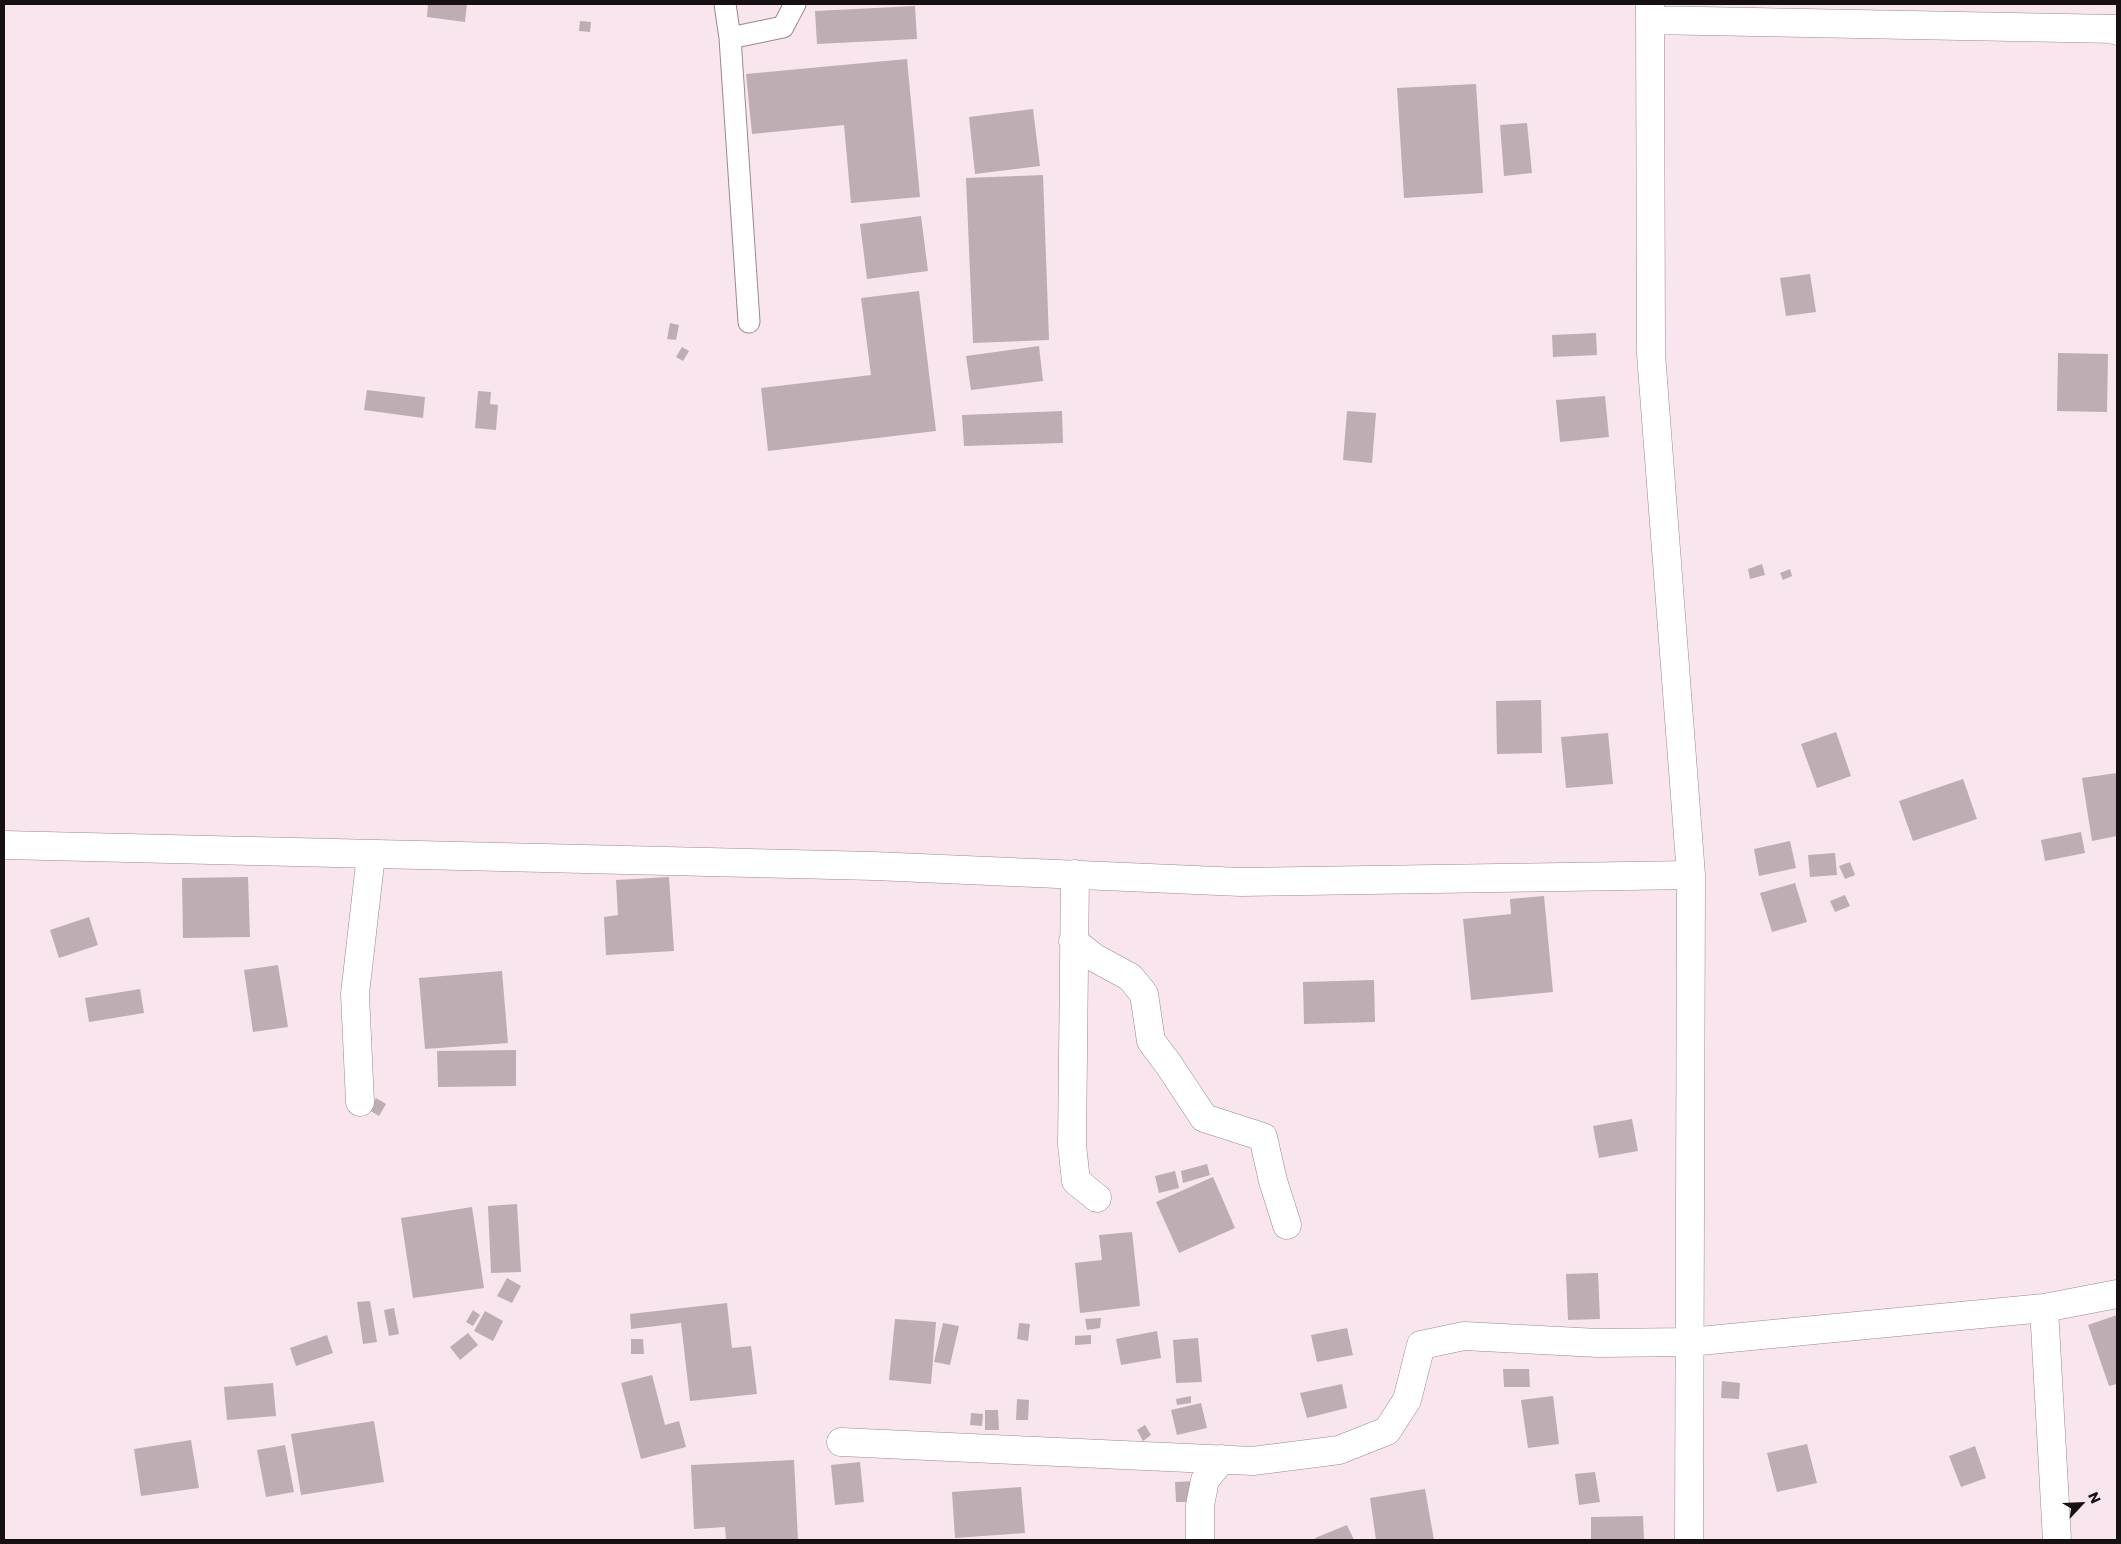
<!DOCTYPE html>
<style>
body{margin:0}
#map{position:relative;width:2121px;height:1544px;overflow:hidden;background:#f9e5ed;font-family:Poppins,sans-serif}
canvas{display:block}
.frame{position:absolute;inset:0;border:5px solid #161012;pointer-events:none}
.north{position:absolute;left:2056px;top:1479px;width:50px;height:50px;-webkit-text-stroke:4px #f9e5ed;paint-order:stroke;rotate:65deg;font-size:14px;font-weight:700;line-height:20px;text-align:center;color:#161012}
.north::after{content:'';display:block;margin:auto;width:18px;height:22px;background:#161012;clip-path:polygon(50% 0,100% 100%,50% 72%,0 100%)}
</style>
<div id="map">
<canvas width="2121" height="1544"></canvas>
<div class="frame"></div>
<div class="north">N</div>
</div>
<script>
const context = document.querySelector('canvas').getContext('2d');
context.lineJoin = 'round';
function fillPath(path, color) { context.fillStyle = color; context.fill(path, 'evenodd'); }
const shape = rows => new Path2D(rows.map(r => 'M' + r).join(''));
function strokePath(path, color, width, dash) { context.strokeStyle = color; context.lineWidth = width; context.lineCap = dash ? 'butt' : 'round'; context.setLineDash(dash || []); context.stroke(path); }
const building = shape([
 [428,4,467,4,465,22,427,17],
 [915,6,917,39,817,44,815,11],
 [580,21,591,22,590,32,579,31],
 [907,59,920,197,851,203,844,125,752,134,746,74],
 [1476,84,1483,193,1404,198,1397,88],
 [1033,109,1040,166,975,174,969,117],
 [1527,123,1532,173,1504,176,1500,125],
 [1043,175,1049,340,973,343,966,178],
 [921,216,928,271,867,279,860,224],
 [1810,274,1816,312,1786,316,1780,278],
 [919,291,936,431,768,451,761,388,871,375,861,298],
 [670,323,679,325,676,340,667,339],
 [1596,333,1597,355,1553,357,1552,335],
 [1039,346,1043,381,971,390,966,356],
 [682,347,689,351,683,361,676,357],
 [2058,353,2108,354,2107,412,2057,411],
 [367,390,425,397,423,418,364,410],
 [478,391,491,392,490,404,498,405,496,430,475,428],
 [1605,396,1609,437,1560,442,1556,400],
 [1062,411,1063,443,964,446,962,415],
 [1347,411,1376,413,1372,463,1343,460],
 [1762,564,1765,575,1750,579,1748,569],
 [1790,569,1792,576,1783,580,1780,573],
 [1541,700,1542,753,1497,754,1496,701],
 [1836,732,1851,776,1817,788,1801,744],
 [1608,733,1613,784,1566,788,1561,737],
 [2117,773,2117,836,2092,841,2082,778],
 [1963,779,1977,819,1913,841,1899,801],
 [2081,832,2085,853,2045,861,2041,840],
 [1790,841,1796,868,1759,876,1754,849],
 [1835,853,1837,875,1810,877,1808,855],
 [1850,862,1855,875,1845,879,1839,866],
 [248,877,250,937,183,938,182,878],
 [669,877,674,951,606,955,604,917,618,915,616,880],
 [1795,883,1807,922,1772,932,1760,893],
 [1845,895,1850,906,1835,912,1830,901],
 [1544,896,1553,992,1471,1000,1463,919,1511,914,1510,899],
 [89,917,98,945,59,958,50,930],
 [278,965,288,1027,253,1032,244,970],
 [502,971,508,1043,425,1049,419,978],
 [1374,980,1375,1022,1304,1024,1303,982],
 [140,989,144,1013,89,1022,85,998],
 [516,1050,516,1086,438,1087,437,1051],
 [376,1098,386,1104,379,1116,369,1110],
 [1632,1119,1638,1151,1599,1158,1593,1126],
 [1207,1164,1210,1175,1183,1183,1181,1171],
 [1175,1171,1179,1188,1159,1193,1155,1176],
 [1213,1177,1235,1228,1179,1253,1156,1202],
 [517,1204,521,1272,491,1273,488,1206],
 [472,1207,484,1288,413,1298,401,1218],
 [1132,1232,1140,1306,1080,1313,1075,1263,1102,1260,1099,1235],
 [1598,1273,1600,1319,1568,1320,1566,1274],
 [507,1278,521,1286,512,1303,497,1296],
 [370,1301,377,1342,363,1344,357,1302],
 [727,1303,732,1348,751,1346,757,1394,690,1401,681,1323,631,1329,630,1314],
 [394,1308,399,1334,389,1336,384,1310],
 [473,1310,480,1315,473,1326,466,1322],
 [485,1311,503,1321,493,1341,474,1331],
 [2117,1315,2117,1384,2109,1386,2088,1325],
 [1101,1318,1100,1328,1087,1330,1085,1319],
 [895,1319,936,1322,931,1384,889,1380],
 [943,1323,959,1326,950,1365,934,1362],
 [1019,1323,1030,1324,1028,1341,1017,1339],
 [1347,1328,1353,1355,1317,1362,1311,1335],
 [1157,1331,1161,1358,1121,1365,1116,1339],
 [468,1333,478,1345,460,1360,450,1347],
 [327,1335,333,1353,296,1366,290,1348],
 [1091,1335,1091,1344,1075,1345,1075,1336],
 [1198,1338,1202,1382,1176,1383,1173,1340],
 [631,1339,643,1339,644,1354,631,1354],
 [1503,1369,1529,1369,1530,1387,1504,1387],
 [652,1375,665,1425,679,1421,686,1447,641,1459,621,1383],
 [1722,1381,1740,1383,1739,1399,1721,1398],
 [273,1383,276,1416,227,1420,224,1387],
 [1342,1384,1347,1408,1307,1418,1300,1393],
 [1191,1396,1191,1403,1177,1405,1176,1399],
 [1553,1396,1559,1444,1528,1448,1521,1400],
 [1017,1399,1029,1400,1028,1420,1016,1420],
 [1201,1403,1207,1428,1177,1435,1171,1410],
 [985,1410,998,1410,999,1430,985,1430],
 [971,1413,983,1414,982,1426,970,1425],
 [374,1421,384,1482,301,1495,291,1434],
 [1145,1425,1151,1435,1143,1441,1137,1430],
 [191,1440,199,1488,141,1496,134,1449],
 [1807,1444,1817,1483,1777,1492,1767,1453],
 [285,1445,294,1492,266,1497,257,1450],
 [1975,1446,1986,1478,1961,1487,1949,1456],
 [794,1460,798,1540,726,1540,725,1527,694,1529,691,1465],
 [860,1462,864,1502,835,1505,831,1465],
 [1595,1472,1600,1502,1579,1505,1575,1474],
 [1196,1481,1198,1502,1176,1502,1175,1482],
 [1021,1487,1025,1533,955,1538,952,1492],
 [1425,1489,1434,1540,1376,1540,1370,1498],
 [1643,1516,1644,1540,1591,1540,1591,1517],
 [1347,1525,1354,1540,1316,1540,1315,1538]
]);
const lane = shape([
 [725,4,730,38,749,322],
 [730,38,783,27,795,4]
]);
const street = shape([
 [1650,4,1651,354,1691,875,1689,1540],
 [1650,20,2116,29,2117,31],
 [4,845,874,866,1241,882,1691,875],
 [1075,874,1072,1145,1076,1181,1097,1198],
 [1073,941,1095,958,1130,977,1144,994,1151,1041,1169,1065,1204,1118,1263,1137,1273,1181,1287,1225],
 [360,1102,355,994,371,855],
 [2044,1308,2057,1540],
 [841,1442,1253,1461,1339,1450,1387,1431,1407,1400,1421,1345,1464,1336,1598,1343,1689,1342,2044,1308,2117,1294],
 [1200,1540,1200,1505,1205,1480,1222,1459]
]);
fillPath(building, '#bfadb4');
strokePath(lane, '#9a8890', 23);
strokePath(street, '#9a8890', 29);
strokePath(lane, '#fff', 21);
strokePath(street, '#fff', 28);
</script>
